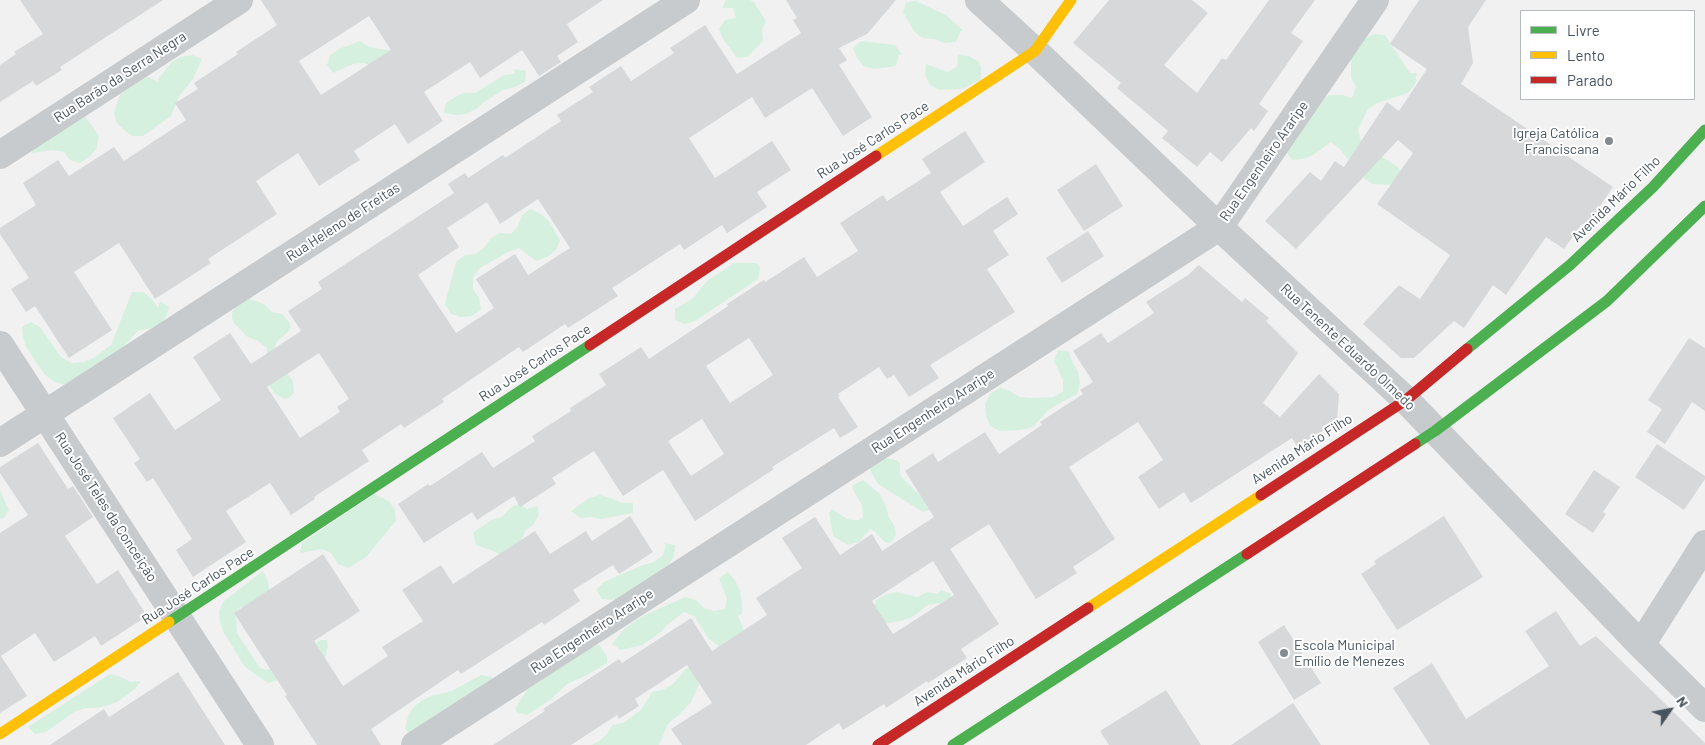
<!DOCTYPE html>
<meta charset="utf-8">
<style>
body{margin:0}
#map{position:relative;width:1705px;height:745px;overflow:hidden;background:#f1f1f1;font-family:Barlow,sans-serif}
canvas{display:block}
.legend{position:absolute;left:1520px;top:10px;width:175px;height:90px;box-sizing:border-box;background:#fff;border:1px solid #b6bbbe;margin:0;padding:6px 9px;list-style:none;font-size:15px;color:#48545d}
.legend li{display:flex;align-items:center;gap:10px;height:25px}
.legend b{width:25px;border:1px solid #b6bbbe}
.north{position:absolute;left:1645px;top:685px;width:50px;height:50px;-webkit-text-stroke:4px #fff;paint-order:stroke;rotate:57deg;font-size:14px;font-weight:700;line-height:20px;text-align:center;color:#48545d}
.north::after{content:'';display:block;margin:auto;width:18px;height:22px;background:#48545d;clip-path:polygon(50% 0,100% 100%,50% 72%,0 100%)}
</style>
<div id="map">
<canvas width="1705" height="745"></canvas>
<ul class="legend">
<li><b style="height:6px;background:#4caf50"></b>Livre</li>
<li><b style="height:6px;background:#ffc107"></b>Lento</li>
<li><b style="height:6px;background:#c62828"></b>Parado</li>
</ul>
<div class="north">N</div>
</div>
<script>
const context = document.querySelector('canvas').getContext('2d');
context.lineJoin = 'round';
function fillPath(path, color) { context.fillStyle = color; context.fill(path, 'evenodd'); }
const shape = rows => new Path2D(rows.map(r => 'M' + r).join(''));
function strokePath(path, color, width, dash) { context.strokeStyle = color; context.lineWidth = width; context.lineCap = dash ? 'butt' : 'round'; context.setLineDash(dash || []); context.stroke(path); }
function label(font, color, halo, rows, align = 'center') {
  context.font = font + ' Barlow,sans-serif'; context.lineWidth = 4; context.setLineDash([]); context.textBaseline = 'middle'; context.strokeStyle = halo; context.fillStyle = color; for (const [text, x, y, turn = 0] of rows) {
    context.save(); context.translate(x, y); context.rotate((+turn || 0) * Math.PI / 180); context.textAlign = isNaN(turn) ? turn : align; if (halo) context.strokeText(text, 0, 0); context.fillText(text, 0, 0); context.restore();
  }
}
const green = shape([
 [726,0,750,0,754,2,766,21,762,30,763,41,747,57,737,58,723,39,719,29,725,20,736,18,733,8,722,8],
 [916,1,946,15,963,30,960,32,956,42,945,43,935,39,922,38,914,31,903,12,906,2],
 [1374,34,1385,35,1410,73,1417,73,1415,84,1408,93,1377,103,1368,109,1358,130,1361,141,1370,149,1398,167,1403,178,1393,185,1372,184,1361,176,1340,149,1331,142,1313,155,1303,159,1292,160,1285,150,1301,113,1329,95,1342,95,1352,98,1356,87,1351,78,1351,57,1364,39],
 [360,41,369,47,400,52,374,67,364,63,353,64,333,73,327,65,330,55,339,49],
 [861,41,895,45,902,54,899,55,896,66,874,69,863,66,857,58,853,48],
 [192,55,202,59,193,79,179,96,171,116,143,136,132,136,124,130,116,122,114,112,121,92,138,78,148,77,159,82,158,79,172,62,181,57],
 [958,55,969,56,979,62,981,67,981,80,961,89,939,90,930,85,925,75,926,64,947,72,957,67],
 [514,69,526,71,525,82,515,87,503,90,484,102,476,109,466,114,456,115,444,113,446,103,455,97,464,93,475,93,504,75,515,74],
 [78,113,87,119,99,136,97,148,90,156,80,163,70,160,64,152,53,150,31,153,41,135],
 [531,209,541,214,549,221,560,240,556,250,547,257,536,261,519,248,508,252,480,268,473,277,473,289,479,298,481,310,472,316,461,317,451,314,445,304,456,262,465,255,475,254,484,248,490,239,499,233,511,234,518,226,522,215],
 [734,263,756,263,760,268,758,279,695,321,684,324,675,320,675,309,693,298,707,281],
 [132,292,143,292,152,299,158,308,160,301,169,307,166,317,159,326,138,331,122,348,65,385,55,382,45,375,26,347,23,337,22,327,31,322,40,327,61,357,72,363,84,362,94,358,111,345],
 [247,298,264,304,272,312,282,314,290,323,290,329,287,333,278,340,275,345,274,350,278,362,293,381,294,393,290,397,284,399,274,393,262,373,260,362,267,353,267,348,258,341,246,336,234,323,232,318,232,313,237,303],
 [1058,350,1069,352,1072,361,1078,372,1080,383,1077,394,1048,410,1033,427,1021,430,1000,431,990,426,986,416,985,404,990,394,1000,388,1010,391,1020,397,1031,398,1054,397,1063,391,1063,380,1054,361],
 [879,457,896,460,900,463,900,474,903,479,921,496,932,501,934,508,923,512,918,509,878,484,870,470,871,464],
 [863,480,880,494,886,507,889,517,895,527,896,534,894,539,890,543,885,542,874,531,870,529,859,542,848,545,833,536,829,513,832,509,847,519,852,520,859,520,863,517,862,505,853,490,853,485],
 [0,490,9,510,3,519,0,518],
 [374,494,389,501,395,510,396,521,366,557,349,568,338,564,331,553,322,549,300,553,302,543],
 [600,495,611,498,622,503,633,503,633,513,601,519,591,517,580,518,571,511,589,498],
 [519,503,527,509,538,506,539,515,533,525,525,531,521,541,505,559,496,552,476,545,473,533,491,520,502,517,509,509],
 [664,543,675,545,674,556,668,566,623,596,613,600,602,599,596,590,604,582,643,565,654,562,663,555,666,545],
 [263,571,268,582,270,596,253,606,241,607,237,610,236,616,237,633,260,668,265,670,270,669,321,640,327,640,328,646,325,658,279,680,268,683,245,667,224,633,220,622,219,612,223,602],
 [728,572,735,580,740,590,742,602,742,614,738,616,747,638,701,681,691,702,684,710,668,724,659,745,591,745,599,741,607,734,612,725,623,723,641,710,652,692,662,690,672,685,686,669,695,664,715,657,718,645,709,639,694,616,684,612,667,625,660,633,642,645,621,650,612,644,619,635,626,627,645,615,685,597,696,600,704,608,714,611,725,609,727,599,719,578],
 [941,590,951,594,950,605,938,603,928,605,911,618,900,621,888,623,877,621,873,611,876,600,885,595,897,592,918,597,927,592,938,594],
 [590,643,594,647,596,643,601,647,607,657,607,663,587,675,567,684,550,700,527,715,516,712,516,707,528,689],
 [110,674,121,677,130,682,141,681,135,689,117,702,106,706,96,708,85,708,74,712,46,732,35,734,28,727],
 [481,675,492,677,492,688,410,737,405,728,408,717,413,708,421,701,431,696,452,691]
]);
const building = shape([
 [20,0,163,0,60,67,62,70,36,86,33,81,0,102,0,65,16,54,14,52,43,34],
 [261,0,603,0,567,24,578,42,557,56,561,62,539,76,522,50,480,78,470,62,424,92,443,121,408,144,395,124,354,151,360,160,319,186,298,153,256,181,277,214,208,259,211,263,155,299,119,243,74,272,112,330,69,358,35,306,26,312,11,289,29,278,0,234,0,228,36,205,23,183,58,160,69,176,114,147,124,161,186,120,175,103,198,89,194,83,238,54,236,52,277,25],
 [369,16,391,50,321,95,299,61],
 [786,0,896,0,867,34,839,48,847,60,839,65,872,117,843,136,812,88,765,118,752,97,689,138,715,178,772,141,791,170,757,192,767,207,727,233,722,225,684,250,680,244,612,288,618,296,568,328,565,324,523,352,519,347,442,399,444,402,404,428,401,424,362,450,369,461,314,497,315,499,291,515,270,483,226,511,246,542,193,577,176,550,192,539,153,478,147,482,134,463,140,459,113,418,150,393,175,430,221,400,193,357,230,333,251,364,301,331,288,311,322,289,318,282,454,193,448,184,465,173,468,178,503,155,505,158,561,121,557,115,593,92,589,87,621,66,631,81,674,53,670,48,705,25,737,74,801,33,793,20,797,18],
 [538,199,570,248,528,275,515,254,476,279,494,308,456,333,418,275,459,247,447,228,487,202,500,224],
 [319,353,349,399,337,407,340,412,300,438,267,387],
 [1109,0,1192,0,1208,13,1164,65,1197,93,1222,58,1226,60,1269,0,1315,0,1291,33,1303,41,1259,104,1268,111,1254,131,1251,128,1222,162,1210,152,1197,167,1162,138,1168,131,1117,88,1121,83,1073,43],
 [1419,0,1486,0,1468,27,1473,63,1461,84,1613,187,1586,227,1582,224,1564,249,1546,237,1506,295,1493,285,1464,328,1454,321,1414,358,1401,358,1363,324,1399,285,1420,299,1450,255,1377,204,1413,153,1398,140,1296,249,1265,221,1310,172,1321,181,1335,161,1344,167,1387,102,1399,111,1427,69,1390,44],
 [965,131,985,162,940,192,963,226,1007,197,1018,214,993,231,1009,255,987,269,1015,312,930,365,939,378,909,397,894,375,887,379,879,367,838,394,840,396,838,397,858,427,840,438,834,428,772,467,774,469,695,521,663,470,623,496,594,451,552,478,556,484,520,507,514,496,477,520,472,512,424,543,398,504,428,484,430,486,482,452,493,468,535,441,532,436,571,411,570,408,606,385,599,374,641,347,649,359,728,306,727,304,764,280,765,282,804,257,817,277,858,251,840,223,883,195,887,201,931,173,922,159],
 [749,338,773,375,730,403,706,366],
 [702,419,724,454,691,476,668,441],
 [1096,164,1123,206,1084,231,1057,190],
 [1088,231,1104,256,1062,283,1046,258],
 [1199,265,1242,302,1245,298,1269,318,1266,321,1298,353,1263,403,1280,417,1319,374,1339,394,1337,422,1297,447,1292,438,1191,503,1184,492,1159,509,1138,477,1163,460,1138,422,1069,467,1115,539,1073,567,1077,573,1036,599,989,524,950,549,999,624,961,649,967,658,928,683,927,681,886,708,884,704,843,730,839,723,806,745,682,745,671,729,712,703,687,665,635,699,639,706,619,719,617,715,571,745,493,745,545,711,543,709,619,659,622,663,691,618,712,651,767,615,756,598,802,568,782,538,815,517,840,555,872,534,882,551,934,517,905,471,933,453,938,462,985,432,999,454,1042,425,1040,422,1083,394,1080,390,1093,382,1073,351,1101,333,1108,343,1154,313,1146,302,1188,275],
 [933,561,954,595,893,634,872,601],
 [1689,338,1705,348,1705,411,1692,402,1665,444,1647,432,1662,409,1648,400],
 [38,443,68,489,73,486,93,517,65,536,97,584,118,570,147,616,101,646,95,636,54,662,35,633,1,656,27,696,0,713,0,533,28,515,0,473,0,467],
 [1657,444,1705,476,1705,479,1684,510,1635,477],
 [1594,470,1620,487,1603,512,1606,514,1593,533,1565,514],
 [630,516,653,552,619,574,613,565,573,590,580,601,544,625,542,622,461,674,458,670,371,729,381,745,317,745,285,696,287,695,234,613,323,554,360,611,314,641,343,686,388,656,382,647,423,621,402,590,441,565,453,584,535,531,550,554,586,531,592,541],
 [1444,516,1483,577,1397,630,1361,574,1376,564,1374,561],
 [1556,611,1580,646,1596,636,1705,743,1705,745,1430,745,1393,688,1432,663,1466,719,1549,666,1525,631],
 [1284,625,1321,683,1294,700,1258,642],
 [178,672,225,745,50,745,104,709,109,717],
 [1166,690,1201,745,1109,745,1100,731],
 [1293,703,1321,745,1231,745]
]);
const street = shape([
 [979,0,1035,51,1219,227,1406,400,1641,645,1705,708],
 [0,155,239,0],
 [0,345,260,745],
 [0,443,686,0],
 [1641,645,1705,544],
 [415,745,1219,227,1375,0]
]);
const fast = shape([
 [1467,349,1570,265,1653,187,1705,130],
 [1415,444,1435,431,1607,301,1705,206],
 [169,622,590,345],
 [953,745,1247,554]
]);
const slow = shape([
 [876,156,1035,51,1071,0],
 [1088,608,1261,495],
 [0,734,169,622]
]);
const jam = shape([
 [590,345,876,156],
 [1261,495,1406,400,1467,349],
 [1247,554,1415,444],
 [878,745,1088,608]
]);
const markers = [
 [1609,141,5,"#838b91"],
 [1284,653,5,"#838b91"]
];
const streetNames = [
 ["Rua Barão da Serra Negra",120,77,-33],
 ["Rua José Carlos Pace",873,140,-33],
 ["Rua Engenheiro Araripe",1264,161,-55],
 ["Avenida Mário Filho",1616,199,-44],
 ["Rua Heleno de Freitas",343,222,-33],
 ["Rua Tenente Eduardo Olmedo",1348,347,43],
 ["Rua José Carlos Pace",535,363,-33],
 ["Rua Engenheiro Araripe",933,411,-33],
 ["Avenida Mário Filho",1302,449,-33],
 ["Rua José Teles da Conceição",106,507,57],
 ["Rua José Carlos Pace",198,586,-33],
 ["Rua Engenheiro Araripe",592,631,-33],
 ["Avenida Mário Filho",964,671,-33]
];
const poiNames = [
 ["Igreja Católica",1599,133],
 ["Franciscana",1599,149],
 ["Escola Municipal",1294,645,"left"],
 ["Emílio de Menezes",1294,661,"left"]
];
fillPath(green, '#d6f0df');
fillPath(building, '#d7d8d9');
strokePath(street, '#c8cbcd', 28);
strokePath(fast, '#4caf50', 11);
strokePath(slow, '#ffc107', 11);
strokePath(jam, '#c62828', 11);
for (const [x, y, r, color] of markers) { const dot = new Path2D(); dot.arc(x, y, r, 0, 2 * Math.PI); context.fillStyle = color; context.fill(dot); strokePath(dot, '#fff', 2); }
label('14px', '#48545d', '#fff', streetNames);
label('14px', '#48545d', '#fff', poiNames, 'right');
</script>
